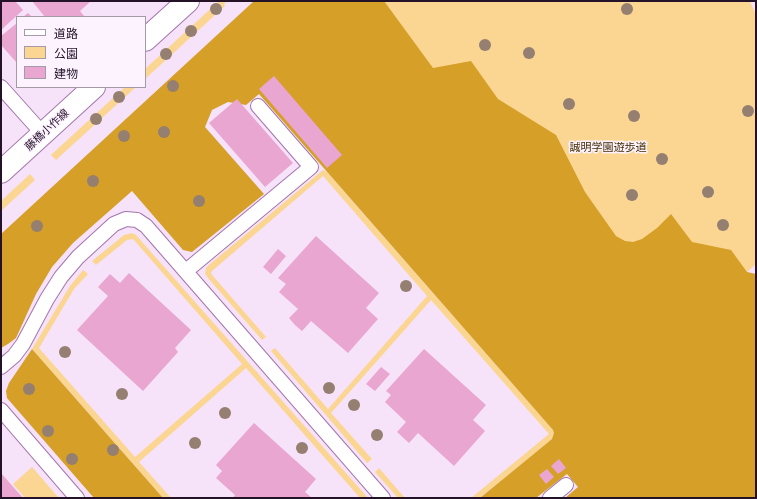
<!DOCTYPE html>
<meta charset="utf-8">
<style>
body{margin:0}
#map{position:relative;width:757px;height:499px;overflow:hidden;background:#f6e2f9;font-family:"Golos Text","Noto Sans JP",sans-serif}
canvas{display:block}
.frame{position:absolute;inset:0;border:2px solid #241228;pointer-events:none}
.legend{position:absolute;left:16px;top:16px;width:130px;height:72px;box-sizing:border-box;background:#fdf3ff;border:1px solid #a699a9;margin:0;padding:5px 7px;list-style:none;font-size:12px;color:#241228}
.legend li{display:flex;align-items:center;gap:8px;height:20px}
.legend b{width:20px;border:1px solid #a699a9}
</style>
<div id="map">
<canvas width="757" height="499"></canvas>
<div class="frame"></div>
<ul class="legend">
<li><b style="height:5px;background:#fff"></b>道路</li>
<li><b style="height:11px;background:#fbd692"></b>公園</li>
<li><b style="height:11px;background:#e9a6d0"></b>建物</li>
</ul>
</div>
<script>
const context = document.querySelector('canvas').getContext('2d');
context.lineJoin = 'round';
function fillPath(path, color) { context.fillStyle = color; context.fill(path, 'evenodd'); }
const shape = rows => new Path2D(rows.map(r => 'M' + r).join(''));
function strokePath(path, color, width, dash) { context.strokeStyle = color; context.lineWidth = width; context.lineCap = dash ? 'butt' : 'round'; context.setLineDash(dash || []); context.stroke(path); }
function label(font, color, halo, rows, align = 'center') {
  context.font = font + ' "Golos Text","Noto Sans JP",sans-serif'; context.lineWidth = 3; context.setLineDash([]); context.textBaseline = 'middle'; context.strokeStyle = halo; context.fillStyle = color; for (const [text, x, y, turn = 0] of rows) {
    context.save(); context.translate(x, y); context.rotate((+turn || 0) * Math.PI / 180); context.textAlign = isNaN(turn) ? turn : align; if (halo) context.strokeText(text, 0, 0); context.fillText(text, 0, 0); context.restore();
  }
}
const green = shape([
 [219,1,228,1,224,4,225,6,145,79,145,69],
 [278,1,750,1,756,15,756,264,623,386],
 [125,87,136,87,56,160,51,155],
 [323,170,327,172,553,430,555,433,552,439,480,498,471,498,549,434,431,300,331,413,372,459,367,463,271,351,275,348,328,409,427,296,323,176,212,271,211,273,213,276,266,337,262,340,208,278,205,274,206,268,210,264],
 [30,174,35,180,1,211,1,201],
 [132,233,136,235,368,498,360,498,246,368,139,462,171,498,163,498,32,349,70,286,83,270,88,274,74,289,39,348,135,457,242,364,133,239,127,240,96,265,92,261,124,235],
 [32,467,59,498,25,498,13,484],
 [379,468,405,498,398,498,375,472]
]);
const forest = shape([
 [254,1,384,1,433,68,471,61,498,99,556,135,585,192,616,236,625,241,633,242,642,239,657,228,671,214,692,242,731,250,747,272,756,274,756,498,565,498,578,487,567,474,536,498,480,498,552,439,554,433,553,430,259,94,246,105,228,102,212,110,205,127,264,194,192,252,183,250,132,191,73,243,52,267,36,294,16,338,8,344,1,348,1,234],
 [32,349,163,498,94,498,7,398,6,391,9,383]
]);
const building = shape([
 [1,1,15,1,23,10,1,30],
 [32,1,91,1,80,11,85,17,45,17],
 [28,13,32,17,23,17],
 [17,23,17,63,1,45,1,36],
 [274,76,342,155,327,168,259,89],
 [237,99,293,163,265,187,209,123],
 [316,236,379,293,366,308,378,319,348,353,311,321,302,331,295,325,289,318,298,309,279,292,286,284,278,278],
 [278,249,286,256,271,274,263,267],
 [129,273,191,330,175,348,178,352,143,391,77,330,108,296,98,287,110,274,120,283],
 [424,349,486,405,473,420,485,431,454,466,418,433,409,443,397,432,406,422,385,402,391,395,386,391],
 [381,367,390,374,375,391,366,384],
 [254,423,316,479,305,492,312,498,233,498,235,495,216,478,222,471,216,465],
 [559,459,566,468,558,474,551,466],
 [547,469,554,477,546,484,539,475],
 [1,473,23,498,1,498]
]);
const lane = shape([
 [1,87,43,134],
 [186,271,311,167,258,106],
 [1,367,14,356,23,344,47,299,61,277,78,257,114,224,126,219,137,220,146,226,383,498],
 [1,410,77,498],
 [550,498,566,485]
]);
const secondary = shape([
 [145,40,188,1],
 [1,172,94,87]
]);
const trees = [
 [216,9],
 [627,9],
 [191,31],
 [485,45],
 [529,53],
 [166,54],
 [173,86],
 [119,97],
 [569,104],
 [748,111],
 [634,116],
 [96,119],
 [164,132],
 [124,136],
 [662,159],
 [93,181],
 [708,192],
 [632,195],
 [199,201],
 [723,225],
 [37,226],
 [406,286],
 [65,352],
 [329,388],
 [29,389],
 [122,394],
 [354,405],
 [225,413],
 [48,431],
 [377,435],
 [195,443],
 [302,448],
 [113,450],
 [72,459]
];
const streetNames = [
 ["藤橋小作線",47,130,-43]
];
const parkNames = [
 ["誠明学園遊歩道",608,148]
];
fillPath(green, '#fbd692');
fillPath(forest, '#d69f27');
fillPath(building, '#e9a6d0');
strokePath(lane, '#a475ac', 16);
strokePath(secondary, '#a475ac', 24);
strokePath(lane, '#fff', 14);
strokePath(secondary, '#fff', 22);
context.fillStyle = '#947f70';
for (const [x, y] of trees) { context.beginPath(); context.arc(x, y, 6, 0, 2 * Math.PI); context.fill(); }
label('11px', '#241228', '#fdf3ff', streetNames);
label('11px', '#442e00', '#fdf3ff', parkNames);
</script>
